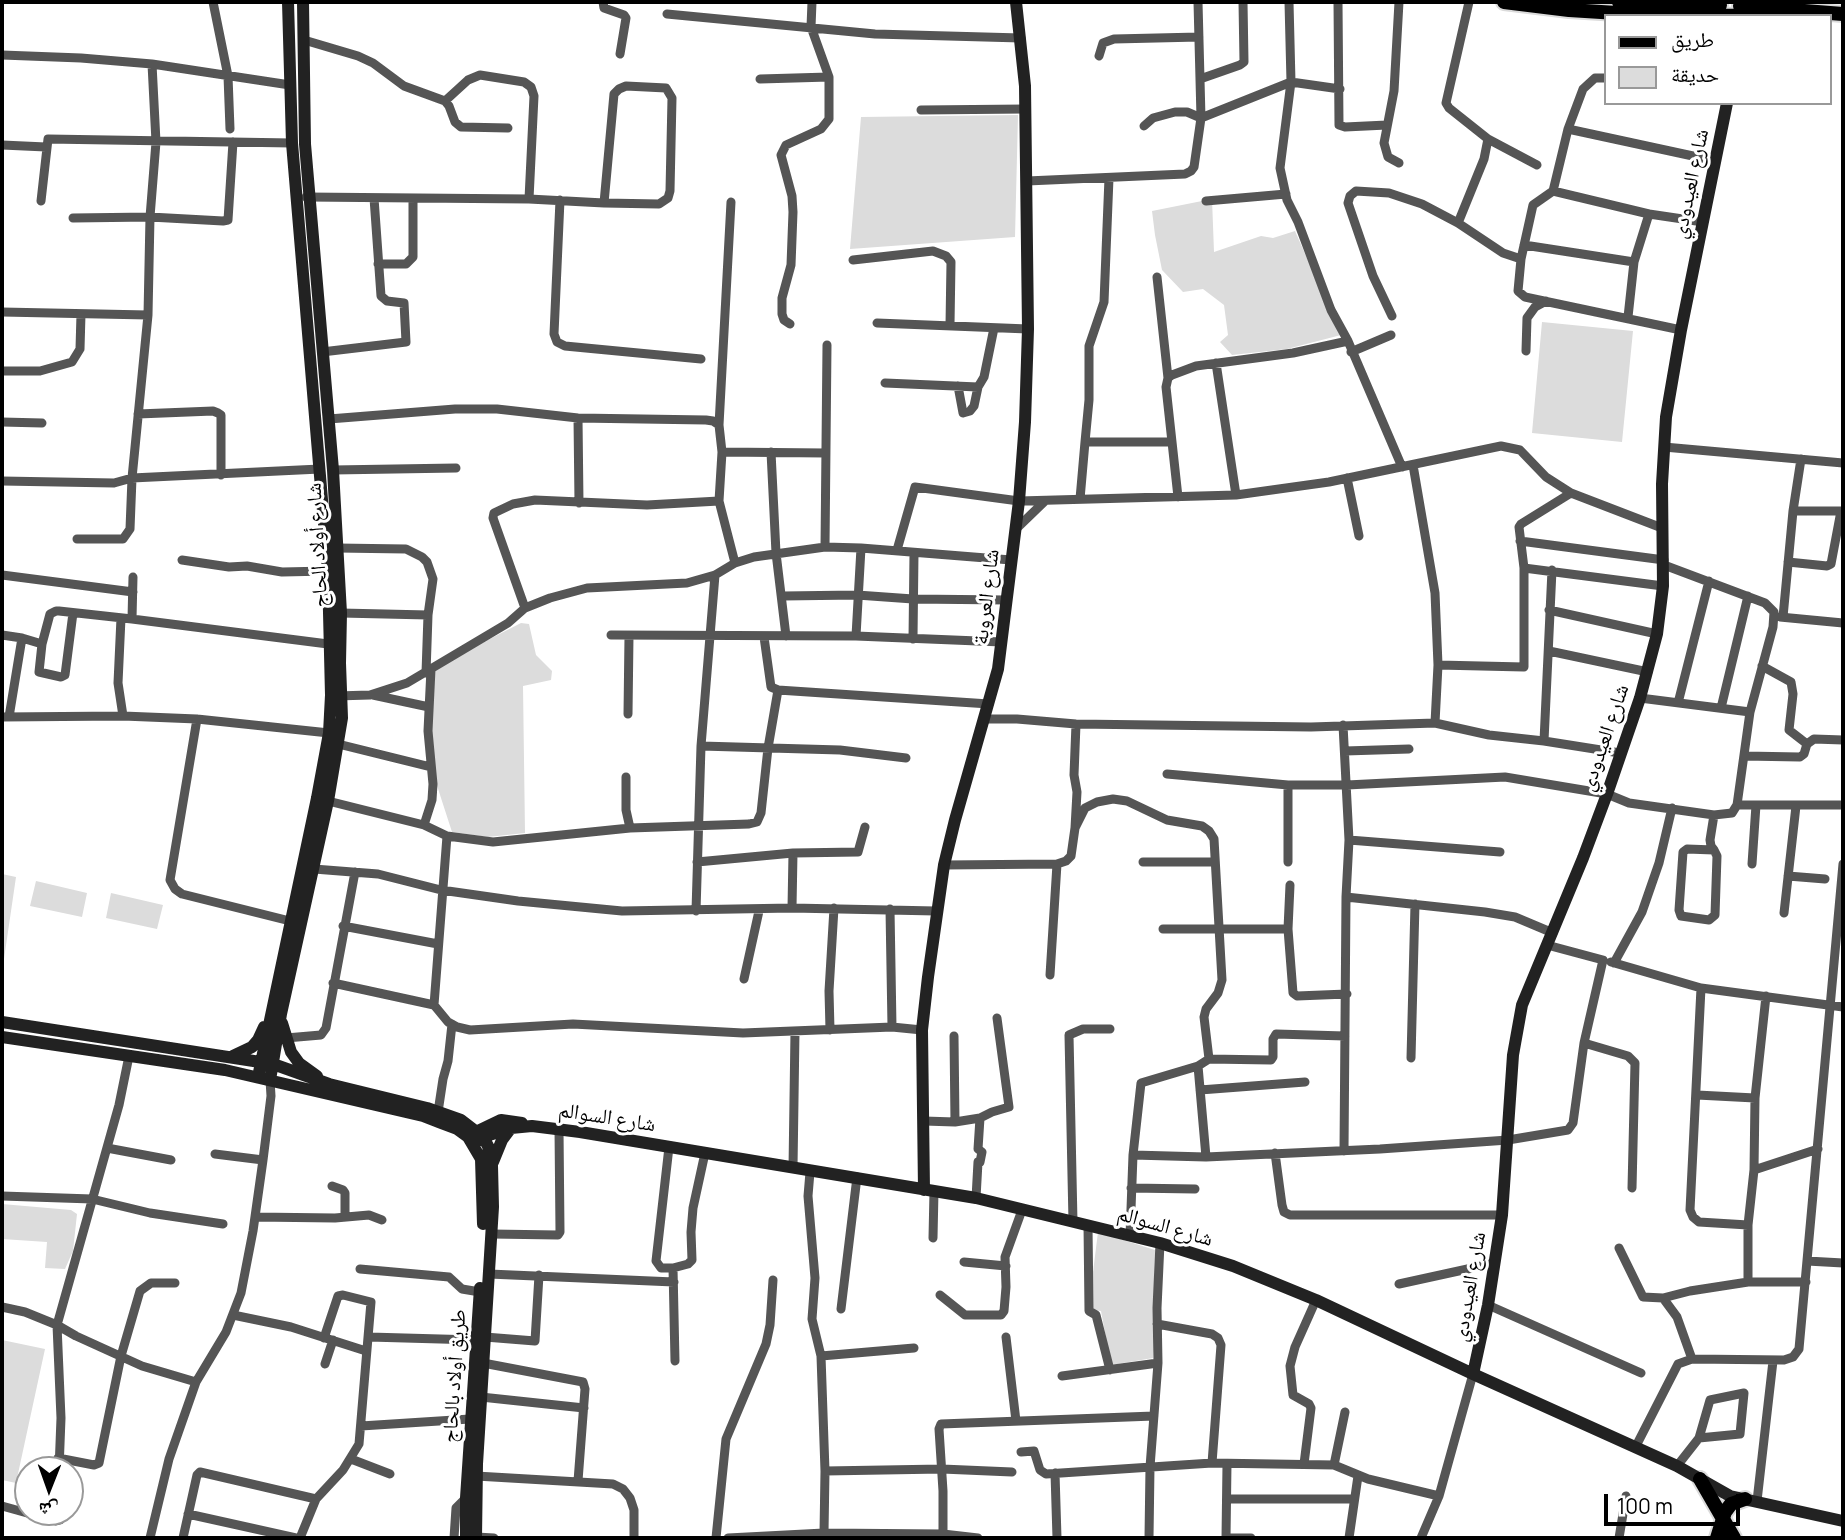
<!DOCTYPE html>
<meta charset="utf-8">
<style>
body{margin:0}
#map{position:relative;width:1845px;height:1540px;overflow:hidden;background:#fff;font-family:Manrope,"Noto Naskh Arabic",sans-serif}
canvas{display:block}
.frame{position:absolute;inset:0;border:4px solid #000;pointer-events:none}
.legend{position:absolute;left:1604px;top:14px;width:228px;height:91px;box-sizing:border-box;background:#fff;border:2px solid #999;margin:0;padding:9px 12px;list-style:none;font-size:21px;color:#000}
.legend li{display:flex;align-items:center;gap:14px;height:35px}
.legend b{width:35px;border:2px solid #999}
.north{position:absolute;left:14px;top:1456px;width:70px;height:70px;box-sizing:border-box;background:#fff;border:2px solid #999;border-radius:50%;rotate:181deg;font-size:19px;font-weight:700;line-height:28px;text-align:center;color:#000}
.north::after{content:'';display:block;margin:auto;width:24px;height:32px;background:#000;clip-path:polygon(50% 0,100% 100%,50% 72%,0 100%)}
.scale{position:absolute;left:1604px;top:1494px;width:136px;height:32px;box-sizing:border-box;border:4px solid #000;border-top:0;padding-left:9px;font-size:21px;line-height:24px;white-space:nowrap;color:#000;-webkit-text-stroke:5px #fff;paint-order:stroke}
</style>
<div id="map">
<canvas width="1845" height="1540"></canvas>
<div class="frame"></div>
<ul class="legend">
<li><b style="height:9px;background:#000"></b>طريق</li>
<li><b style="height:19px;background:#dcdcdc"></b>حديقة</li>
</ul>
<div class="north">ش</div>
<div class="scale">100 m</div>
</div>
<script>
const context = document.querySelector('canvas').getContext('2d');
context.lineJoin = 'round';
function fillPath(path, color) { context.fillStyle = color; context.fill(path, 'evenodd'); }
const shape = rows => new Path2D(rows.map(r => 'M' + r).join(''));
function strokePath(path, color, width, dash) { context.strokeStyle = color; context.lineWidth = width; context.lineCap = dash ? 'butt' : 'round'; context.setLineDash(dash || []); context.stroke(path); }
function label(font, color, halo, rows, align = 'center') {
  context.font = font + ' Manrope,"Noto Naskh Arabic",sans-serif'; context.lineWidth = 6; context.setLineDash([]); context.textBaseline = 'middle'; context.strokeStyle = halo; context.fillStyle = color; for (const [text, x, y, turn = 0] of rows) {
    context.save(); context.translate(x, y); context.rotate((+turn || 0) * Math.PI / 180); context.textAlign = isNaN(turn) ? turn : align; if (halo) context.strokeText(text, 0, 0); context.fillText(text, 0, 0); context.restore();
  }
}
const green = shape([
 [1018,115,1015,237,850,249,861,117],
 [1212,199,1214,252,1261,236,1273,238,1295,231,1341,335,1287,349,1232,355,1220,342,1228,335,1224,305,1203,289,1183,292,1162,270,1155,235,1152,211],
 [1542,322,1633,331,1622,442,1532,433],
 [521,623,529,624,536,655,552,671,551,680,523,686,525,833,488,837,452,832,431,767,431,669],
 [2,874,16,877,4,959,2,958],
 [36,881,87,893,82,917,30,906],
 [111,893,163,905,157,929,106,918],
 [2,1204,71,1210,77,1214,73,1251,65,1269,45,1268,47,1242,2,1239],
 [1098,1232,1155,1250,1153,1358,1111,1365,1101,1311,1092,1310,1091,1288],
 [2,1340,45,1349,16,1483,2,1480]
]);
const street = shape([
 [213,2,228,76,230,129],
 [603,2,604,8,624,15,626,18,620,54],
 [1289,2,1291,82,1280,168,1287,200,1298,222,1331,310,1348,341,1402,467],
 [1338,2,1339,125,1345,127,1387,125],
 [667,14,875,34,1021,38],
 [304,40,358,56,373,63,404,86,445,101,449,106,455,122,461,127,508,128],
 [2,55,81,58,152,64,290,85],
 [1099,56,1103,43,1114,39,1199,37],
 [760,79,829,77],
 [1200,79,1240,65,1244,62,1243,2],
 [445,101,468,80,480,75,524,82,531,87,534,96,529,199],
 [921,110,1025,109],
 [1144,126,1153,118,1175,112,1187,112,1201,118,1291,82,1340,89],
 [1568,129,1716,161],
 [1488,139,1537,165],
 [2,145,46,147],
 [1399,163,1388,157,1384,143,1394,91,1399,2],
 [1109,178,1104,302,1089,346,1089,400,1085,442,1172,442,1178,497],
 [1027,181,1185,174,1191,171,1194,167,1201,118,1198,2],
 [1553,191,1568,129,1583,89,1595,78,1605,78],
 [306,197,529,199,604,203,659,204,668,198,670,191,672,98,666,88,626,86,619,89,614,94,604,203],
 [560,200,554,334,557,342,565,346,701,359],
 [41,201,48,139,292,143],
 [1206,201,1286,194],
 [73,218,150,217,223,221,228,220,233,142],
 [1458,223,1484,159,1488,139,1449,108,1446,103,1469,2],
 [1524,245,1634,262],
 [1521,259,1533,205,1553,191,1649,214],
 [853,260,933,251,946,256,951,262,950,325],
 [378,264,406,264,413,257,413,198],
 [1157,277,1168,378],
 [2,312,148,315],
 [1392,316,1373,276,1348,203,1350,196,1356,191,1389,193,1422,204,1458,223,1503,253,1521,259,1518,291,1525,297,1681,330],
 [1628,317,1634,262,1649,214,1703,222],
 [877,323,1028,329],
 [790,324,784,320,782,314,782,298,791,265,793,212,792,196,781,155,786,145,821,129,829,119,829,77,811,27,812,2],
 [1526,351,1527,318,1535,307,1546,301],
 [322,352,406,342,404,303,387,301,381,296,374,198],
 [1351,352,1391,335],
 [1216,363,1236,495],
 [2,371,40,371,72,362,80,349,81,314],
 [885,383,978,387,984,377,994,328],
 [958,386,963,413,970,411,974,406,978,387],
 [138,414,213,411,218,413,221,415,221,475],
 [578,418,579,503],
 [329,419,455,409,497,409,578,418,706,420,713,421,719,425,722,452,719,501,647,505,535,500,513,504,494,513,493,518,525,608],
 [2,422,42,423],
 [719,425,731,202],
 [1172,442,1166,387,1168,378,1172,375,1196,366,1293,353,1348,341],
 [1664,447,1843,463],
 [722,452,825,453],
 [771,452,776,553,786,636],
 [1413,465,1435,593,1438,665,1435,723],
 [333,470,456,468],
 [1347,478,1359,536],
 [2,481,114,483,132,478,320,469],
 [1080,499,1085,442],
 [719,501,735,563],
 [1793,511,1843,511],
 [1016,529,1045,501],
 [77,539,123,539,130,529,132,478,148,315,150,217,156,142,152,64],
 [1520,541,1664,560],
 [825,547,827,345],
 [337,548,406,549,422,557,427,562,433,579,428,615],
 [897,550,915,487,1019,501,1236,495,1329,482,1501,446,1520,450,1546,477,1571,493,1662,528],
 [182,560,229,567,247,566,282,572,328,571],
 [1788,562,1827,566,1831,564,1841,511],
 [1524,568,1663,586],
 [2,575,133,592],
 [783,596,857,595,913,599,1007,600],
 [1549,610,1657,634],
 [73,613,65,675,61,677,39,672,42,644,50,614,56,611,59,611,132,619,328,644],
 [341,613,428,615,426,673],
 [1780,617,1843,623],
 [1783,617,1793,511,1801,459],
 [121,618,118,683,123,716],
 [132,619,133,577],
 [2,635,22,638,9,717],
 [611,635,856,636,1002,642],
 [856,636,861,548],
 [22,638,42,644],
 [913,639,914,553],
 [1549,651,1648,672],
 [1438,665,1524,667,1524,568,1519,527,1521,524,1571,493],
 [1762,666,1791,682,1793,694,1789,730,1807,744],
 [778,690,989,704],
 [373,695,429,707],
 [336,696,370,695,407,683,508,623,525,608,550,598,587,588,687,583,715,575,735,563,754,557,825,547,861,548,1011,560],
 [1640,698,1750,712],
 [1678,703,1709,581],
 [1721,708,1748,596],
 [628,714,629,636],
 [2,717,123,716,197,719,329,733],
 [197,719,170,880,175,889,182,894,290,921],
 [984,719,1017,719,1076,724,1311,727,1435,723,1489,735,1544,741,1620,753],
 [1343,725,1349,840,1346,897,1344,1151],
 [1544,741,1552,570],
 [338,744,431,767],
 [701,746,840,750,906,758],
 [1345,751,1409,749],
 [1744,756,1800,757,1804,754,1807,744,1814,739,1843,740],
 [1167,774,1288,785,1347,785,1505,777,1607,794,1629,803,1714,815,1732,813,1737,805,1750,712,1773,627,1774,612,1765,603,1664,565],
 [626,777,626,810,630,828],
 [328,801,424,825,447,836,493,842,630,828,749,824,757,822,761,813,768,748,778,690,771,687,764,637],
 [1737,805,1843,805],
 [424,825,432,800,433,784,428,731,431,669],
 [1075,828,1085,808,1097,802,1113,799,1127,801,1167,820,1202,826,1209,831,1214,839,1222,980,1218,993,1206,1009,1204,1017,1209,1059,1198,1066,1206,1157],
 [1349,840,1500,852],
 [1714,850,1687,849,1683,852,1679,910,1681,916,1709,920,1715,915,1717,856,1714,850,1711,846,1710,840,1714,815],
 [793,853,858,852,865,827],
 [697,862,793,853,792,908],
 [1143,862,1215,862],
 [1288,862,1288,785],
 [1752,864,1756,805],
 [944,865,1057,864,1066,861,1071,856,1075,828,1077,792,1074,775,1076,724],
 [314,869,378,874,441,890,518,901,622,911,792,908,936,911],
 [1788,876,1825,879],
 [1290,885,1288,929,1293,993,1297,996,1347,994],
 [1346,897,1485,912,1515,917,1553,933],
 [890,909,892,1027],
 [696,911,701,746,715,575],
 [1784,913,1796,806],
 [343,926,438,944],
 [1163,929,1288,929],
 [1611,962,1701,988],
 [1614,963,1642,912,1659,863,1672,808],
 [1050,975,1057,864],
 [744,979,759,911],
 [333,983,434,1005,448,1022,457,1027,470,1030,573,1024,743,1033,892,1027,922,1030],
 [434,1005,447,836],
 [830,1030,829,991,834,908],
 [954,1036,955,1122,980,1118,992,1112,1009,1107,997,1018],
 [286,1038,321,1035,326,1028,355,872],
 [1584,1043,1628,1056,1635,1063,1632,1188],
 [1411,1058,1415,904],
 [1209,1059,1271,1060,1273,1057,1273,1039,1276,1034,1345,1036],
 [1200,1090,1305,1082],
 [1697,1095,1755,1098],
 [438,1112,443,1079,448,1061,452,1024],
 [924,1121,955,1122],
 [669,1147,656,1261,661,1268,673,1268],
 [107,1148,171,1160],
 [1275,1153,1282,1205,1284,1212,1290,1215,1502,1215],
 [215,1154,263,1160],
 [1133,1155,1141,1083,1198,1066],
 [793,1168,795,1031],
 [1754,1170,1818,1149],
 [810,1172,808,1196,815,1278,812,1319,821,1356],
 [332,1186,343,1190,345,1193,345,1216],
 [1131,1188,1195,1189],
 [2,1196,92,1199,150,1213,223,1224],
 [976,1198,978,1162,980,1162,982,1152,978,1149,980,1118],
 [255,1217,335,1218,369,1215,382,1220],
 [1073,1222,1069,1035,1083,1029,1110,1029],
 [1088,1225,1089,1311,1096,1315,1110,1370],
 [1748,1225,1699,1222,1693,1217,1690,1210,1701,988,1843,1007],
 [491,1234,558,1235,560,1232,559,1129],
 [1130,1236,1133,1155,1206,1157,1380,1149,1508,1140,1568,1130,1573,1123,1584,1043,1603,960,1547,945],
 [933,1238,934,1191],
 [1619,1248,1643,1297,1663,1298],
 [1807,1261,1843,1263],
 [964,1262,1006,1266],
 [360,1269,449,1277,462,1289,480,1292],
 [489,1274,674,1282],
 [1748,1282,1748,1225,1754,1170,1755,1098,1766,996],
 [1399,1284,1495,1263],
 [940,1295,965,1315,1001,1315,1004,1311,1006,1287,1005,1257,1022,1210],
 [1488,1305,1641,1373],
 [2,1307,25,1312,57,1325,76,1336,142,1366,196,1382],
 [841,1309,857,1177],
 [233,1315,291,1327,366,1351],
 [1157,1324,1212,1334,1218,1338,1221,1345,1212,1463],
 [369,1337,476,1340],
 [485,1337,535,1341,539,1275],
 [1006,1337,1016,1421],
 [1692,1359,1677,1317,1663,1298,1690,1291,1748,1282,1806,1282],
 [675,1361,673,1268,688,1264,692,1260,691,1232,693,1208,705,1153],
 [483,1363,583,1382,585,1389,578,1481],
 [325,1364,333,1340],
 [1062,1376,1158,1363],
 [481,1397,584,1408],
 [361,1426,470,1419],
 [1635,1448,1678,1364,1692,1359,1784,1360,1793,1357,1799,1349,1843,864],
 [1021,1452,1034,1451,1040,1470,1046,1474,1212,1463,1334,1465,1368,1479,1439,1496],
 [58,1458,94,1465,99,1463,121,1356,140,1291,151,1283,175,1283],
 [351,1459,390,1474],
 [1304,1464,1311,1408,1309,1404,1293,1395,1290,1366,1295,1347,1316,1300],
 [1334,1465,1345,1412],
 [1677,1466,1699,1438,1740,1434,1744,1393,1710,1400,1699,1438],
 [59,1470,61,1418,57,1325,119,1105,129,1056],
 [825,1471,942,1469,1012,1472],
 [1055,1473,1057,1538],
 [476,1476,613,1484,623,1489,630,1498,634,1510,634,1538],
 [1227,1499,1354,1499],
 [1757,1501,1773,1361],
 [2,1506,56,1521,60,1520,60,1512],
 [188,1514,296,1538],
 [824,1533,825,1471,821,1356,914,1348],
 [943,1534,943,1491,939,1429,941,1424,1154,1416],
 [476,1537,494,1538],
 [150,1538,169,1459,196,1382,226,1332,241,1293,253,1231,263,1160,271,1096,270,1080],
 [183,1538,197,1475,200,1472,316,1499],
 [300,1538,316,1499,343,1470,359,1444,371,1302,343,1295,338,1296,324,1338],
 [454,1538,456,1508,466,1498],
 [716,1538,726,1439,766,1344,770,1325,773,1280],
 [728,1538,824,1533,943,1534,978,1538],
 [1149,1538,1150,1467,1158,1363,1157,1308,1160,1243],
 [1226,1538,1227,1464],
 [1226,1538,1251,1538],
 [1349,1538,1358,1476],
 [1421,1538,1439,1496,1473,1374],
 [1619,1538,1626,1496]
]);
const secondary = shape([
 [2,1022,273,1064,329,1084,427,1108,461,1120,483,1137,488,1146,492,1166,493,1207,477,1464,476,1538],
 [282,1023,291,1052,299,1063,317,1076],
 [2,1037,225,1070,423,1116,441,1123,457,1129,468,1137,481,1159,483,1224],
 [233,1056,252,1047,258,1040,264,1027],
 [258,1077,317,798,329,733,331,695,328,571,292,143,288,2],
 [270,1080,281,1014,328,801,342,718,340,663,341,613,333,470,305,144,303,2],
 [476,1132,501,1120,522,1123],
 [473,1144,483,1137,511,1128,532,1126,580,1132,976,1198,1160,1243,1233,1266,1316,1300,1473,1374,1677,1466,1730,1496,1843,1521],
 [493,1162,502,1140,511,1128],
 [924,1190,922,1030,928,977,944,865,955,820,998,669,1019,501,1025,422,1028,329,1025,86,1016,2],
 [1473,1374,1488,1305,1502,1215,1513,1055,1522,1005,1583,858,1607,794,1640,698,1657,634,1663,586,1662,484,1666,417,1681,330,1727,103],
 [466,1538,466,1498,480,1288]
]);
const primary = shape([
 [1504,2,1569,10,1633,14,1755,16],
 [1619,2,1720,5],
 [1740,6,1843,14],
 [1700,1479,1734,1538],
 [1717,1538,1725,1512,1731,1504,1745,1499]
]);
const streetNames = [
 ["شارع العيدودي",1691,184,-78],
 ["شارع أولاد الحاج",318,545,-93],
 ["شارع العروبة",987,597,-83],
 ["شارع العيدودي",1605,738,-71],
 ["شارع السوالم",607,1118,9],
 ["شارع السوالم",1165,1227,16],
 ["شارع العيدودي",1470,1287,-80],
 ["طريق أولاد بالحاج",455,1376,-86]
];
fillPath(green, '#dcdcdc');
strokePath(primary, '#dbdbdb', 18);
strokePath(street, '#555', 9);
strokePath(secondary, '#222', 12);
strokePath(primary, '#000', 14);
label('21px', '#000', '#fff', streetNames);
</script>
